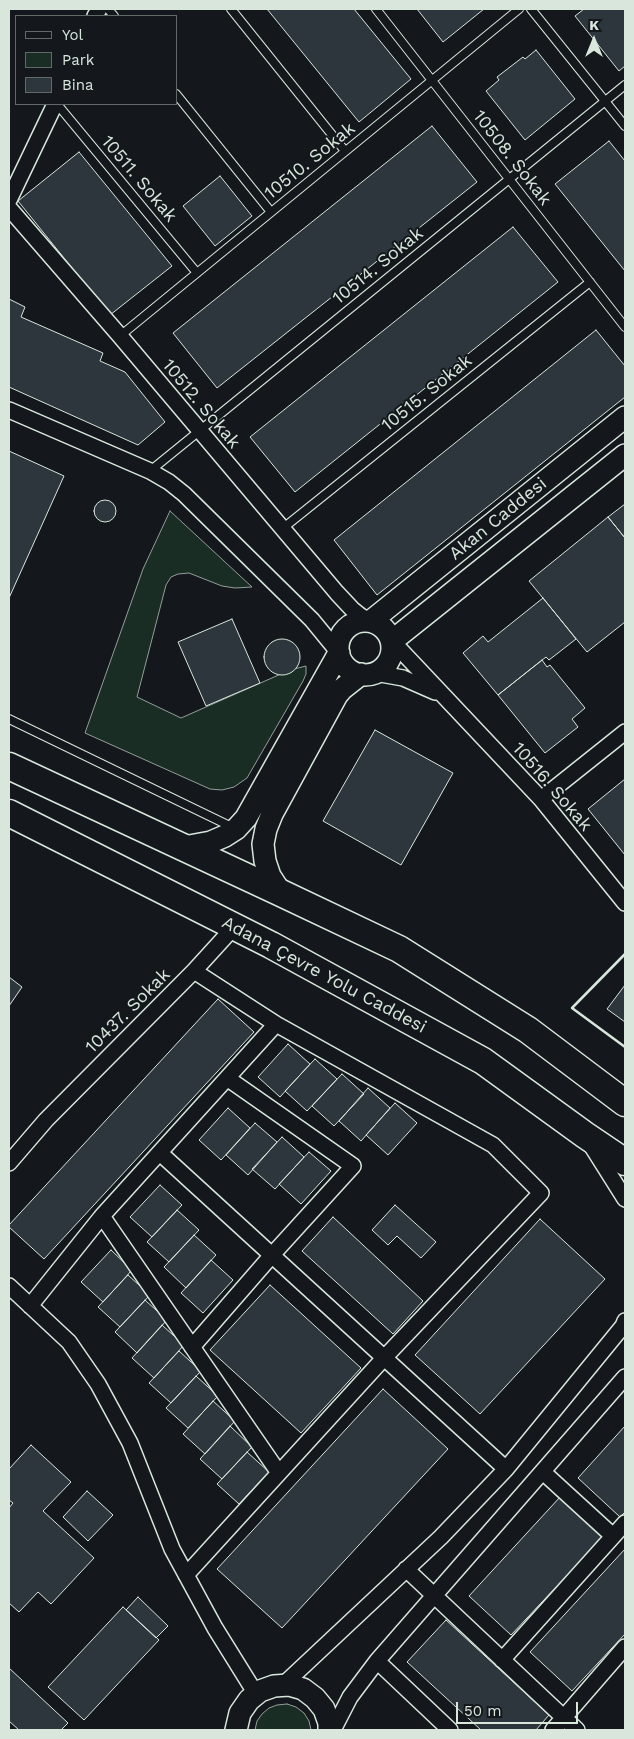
<!DOCTYPE html>
<meta charset="utf-8">
<style>
body{margin:0}
#map{position:relative;width:634px;height:1739px;overflow:hidden;background:#14181c;font-family:"Work Sans",sans-serif}
canvas{display:block}
.frame{position:absolute;inset:0;border:10px solid #d8e6dc;pointer-events:none}
.legend{position:absolute;left:15px;top:15px;width:162px;height:90px;box-sizing:border-box;background:#14181c;border:1px solid #626a69;margin:0;padding:6px 9px;list-style:none;font-size:15px;color:#d8e6dc}
.legend li{display:flex;align-items:center;gap:10px;height:25px}
.legend b{width:25px;border:1px solid #626a69}
.north{position:absolute;left:569px;top:15px;width:50px;height:50px;-webkit-text-stroke:4px #14181c;paint-order:stroke;rotate:0deg;font-size:14px;font-weight:700;line-height:20px;text-align:center;color:#d8e6dc}
.north::after{content:'';display:block;margin:auto;width:18px;height:22px;background:#d8e6dc;clip-path:polygon(50% 0,100% 100%,50% 72%,0 100%)}
.scale{position:absolute;left:456px;top:1702px;width:122px;height:22px;box-sizing:border-box;border:2px solid #d8e6dc;border-top:0;padding-left:6px;font-size:15px;line-height:18px;white-space:nowrap;color:#d8e6dc;-webkit-text-stroke:4px #14181c;paint-order:stroke}
</style>
<div id="map">
<canvas width="634" height="1739"></canvas>
<div class="frame"></div>
<ul class="legend">
<li><b style="height:6px;background:#14181c"></b>Yol</li>
<li><b style="height:14px;background:#1a2d24"></b>Park</li>
<li><b style="height:14px;background:#2c363c"></b>Bina</li>
</ul>
<div class="north">K</div>
<div class="scale">50 m</div>
</div>
<script>
const context = document.querySelector('canvas').getContext('2d');
context.lineJoin = 'round';
function fillPath(path, color) { context.fillStyle = color; context.fill(path, 'evenodd'); }
const shape = rows => new Path2D(rows.map(r => 'M' + r).join(''));
function strokePath(path, color, width, dash) { context.strokeStyle = color; context.lineWidth = width; context.lineCap = dash ? 'butt' : 'round'; context.setLineDash(dash || []); context.stroke(path); }
function label(font, color, halo, rows, align = 'center') {
  context.font = font + ' "Work Sans",sans-serif'; context.lineWidth = 4; context.setLineDash([]); context.textBaseline = 'middle'; context.strokeStyle = halo; context.fillStyle = color; for (const [text, x, y, turn = 0] of rows) {
    context.save(); context.translate(x, y); context.rotate((+turn || 0) * Math.PI / 180); context.textAlign = isNaN(turn) ? turn : align; if (halo) context.strokeText(text, 0, 0); context.fillText(text, 0, 0); context.restore();
  }
}
const green = shape([
 [170,511,252,587,235,588,222,586,189,573,178,574,171,577,166,585,137,697,181,718,290,670,306,666,306,674,303,681,247,778,234,787,222,790,210,789,85,733,143,569,170,511],
 [287,1704,296,1707,304,1713,309,1721,311,1730,255,1730,257,1721,262,1714,269,1708,277,1705,287,1704]
]);
const building = shape([
 [267,9,354,9,411,79,359,122,267,9],
 [417,9,484,9,443,42,417,9],
 [584,9,625,9,625,66,619,71,575,16,584,9],
 [536,50,575,99,525,140,486,91,499,80,497,77,523,57,525,59,536,50],
 [432,126,477,182,217,388,173,333,432,126],
 [609,141,625,161,625,271,555,184,609,141],
 [79,152,172,266,110,315,18,201,79,152],
 [220,176,252,216,215,246,183,206,220,176],
 [513,227,558,282,295,492,250,437,513,227],
 [9,299,25,307,21,317,103,353,100,361,125,372,165,422,138,445,9,387,9,299],
 [596,330,625,366,625,397,377,595,334,540,596,330],
 [9,451,64,476,9,598,9,451],
 '94 511a11 11 0 1 1 22 0a11 11 0 1 1-22 0Z',
 [625,504,625,538,608,517,625,504],
 [608,517,625,538,625,622,587,652,529,581,608,517],
 [543,598,576,639,549,660,546,657,498,695,463,653,483,636,488,642,543,598],
 [232,619,260,683,206,706,178,642,232,619],
 '264 657a18 18 0 1 1 36 0a18 18 0 1 1-36 0Z',
 [542,660,547,667,550,665,585,708,572,719,578,727,545,753,498,695,542,660],
 [375,730,453,773,401,865,323,821,375,730],
 [625,779,625,855,588,809,625,779],
 [9,977,22,987,9,1006,9,977],
 [625,985,625,1022,607,1009,625,985],
 [218,999,254,1032,44,1259,9,1227,9,1225,218,999],
 [288,1044,310,1064,280,1097,258,1077,288,1044],
 [315,1059,337,1079,307,1111,285,1091,315,1059],
 [342,1074,364,1094,334,1126,312,1106,342,1074],
 [368,1088,390,1108,361,1141,339,1121,368,1088],
 [395,1103,417,1123,388,1155,366,1135,395,1103],
 [228,1108,250,1128,221,1160,199,1140,228,1108],
 [255,1123,277,1142,248,1175,226,1155,255,1123],
 [282,1137,304,1157,275,1189,252,1169,282,1137],
 [309,1152,331,1171,301,1204,279,1184,309,1152],
 [160,1185,182,1205,152,1237,130,1217,160,1185],
 [395,1205,436,1242,421,1258,397,1236,388,1245,372,1230,395,1205],
 [177,1210,199,1230,169,1262,147,1242,177,1210],
 [333,1217,423,1301,393,1334,302,1251,333,1217],
 [540,1219,605,1279,480,1414,415,1355,540,1219],
 [194,1235,216,1255,186,1288,164,1267,194,1235],
 [111,1250,132,1270,103,1302,81,1282,111,1250],
 [211,1260,233,1280,203,1313,181,1293,211,1260],
 [128,1275,150,1295,120,1327,98,1307,128,1275],
 [270,1285,361,1368,301,1433,210,1350,270,1285],
 [145,1300,167,1320,137,1353,115,1332,145,1300],
 [162,1325,184,1345,154,1378,132,1358,162,1325],
 [179,1351,201,1371,171,1403,149,1383,179,1351],
 [196,1376,218,1396,188,1428,166,1408,196,1376],
 [383,1389,448,1449,282,1628,217,1569,383,1389],
 [213,1401,235,1421,205,1454,183,1434,213,1401],
 [230,1426,252,1447,222,1479,200,1459,230,1426],
 [625,1426,625,1512,620,1517,578,1478,625,1426],
 [31,1445,71,1482,43,1511,94,1558,51,1604,38,1592,19,1612,9,1603,9,1508,13,1503,9,1500,9,1469,31,1445],
 [247,1452,269,1472,239,1504,217,1484,247,1452],
 [87,1491,113,1515,88,1541,63,1517,87,1491],
 [561,1496,604,1536,511,1635,469,1596,561,1496],
 [625,1549,625,1634,572,1691,530,1652,625,1549],
 [138,1597,168,1626,156,1638,126,1610,138,1597],
 [123,1607,159,1640,84,1720,48,1687,123,1607],
 [446,1620,549,1715,536,1730,481,1730,407,1662,446,1620],
 [9,1668,68,1723,61,1730,19,1730,9,1721,9,1668]
]);
const lane = shape([
 [108,9,114,16],
 [231,9,345,151],
 [376,9,625,327],
 [531,9,625,126],
 [176,94,271,212],
 [57,104,197,273],
 [120,336,519,9],
 [150,471,625,85],
 [282,529,590,282],
 [9,719,234,828]
]);
const street = shape([
 [95,16,99,9],
 [9,200,55,104],
 [9,208,120,336,337,593,352,609,367,621],
 [9,410,150,471,169,482,184,494,312,620,339,653],
 [392,641,541,799,625,903],
 [375,673,403,678,435,692],
 [541,799,625,732],
 [591,1145,625,1199],
 [160,1153,506,1469],
 [9,1163,46,1120,194,971,235,926],
 [102,1216,279,1473],
 [9,1286,69,1342,98,1384,130,1443,172,1549,215,1628,256,1694],
 [30,1306,102,1216,276,1024,194,971],
 [192,1347,272,1255,353,1166,227,1078],
 [543,1472,613,1536],
 [406,1569,577,1730],
 [186,1575,384,1358,541,1193,493,1145,276,1024],
 [502,1660,625,1523],
 [377,1661,450,1730],
 [282,1686,441,1537,506,1469,623,1326,625,1321],
 [333,1730,350,1697,377,1661,625,1377],
 [553,1730,625,1647]
]);
const secondary = shape([
 [371,621,625,417],
 '338 648a27 27 0 1 1 54 0a27 27 0 1 1-54 0Z',
 [392,641,625,455],
 [184,847,211,842,225,836,236,829,246,818,339,653],
 [281,893,270,876,265,861,263,844,266,829,272,814,337,695,342,689,361,674],
 [236,1730,240,1713,249,1700,260,1691,274,1686,289,1685,303,1689,315,1698,324,1709,329,1723,329,1730]
]);
const highway = shape([
 [9,766,281,893,399,949,528,1030,625,1103],
 [9,813,271,945,483,1061,585,1135,625,1162]
]);
const wall = shape([
 [625,954,572,1008,625,1047]
]);
const streetNames = [
 ["10508. Sokak",512,158,52],
 ["10510. Sokak",310,161,-39],
 ["10511. Sokak",139,179,50],
 ["10514. Sokak",378,266,-39],
 ["10515. Sokak",427,393,-39],
 ["10512. Sokak",201,404,50],
 ["Akan Caddesi",498,519,-39],
 ["10516. Sokak",552,787,49],
 ["Adana Çevre Yolu Caddesi",324,975,28],
 ["10437. Sokak",128,1011,-45]
];
fillPath(green, '#1a2d24');
strokePath(green, '#939e99', 1);
fillPath(building, '#2c363c');
strokePath(building, '#d8e6dc', 1);
strokePath(lane, '#d8e6dc', 10);
strokePath(street, '#d8e6dc', 18);
strokePath(secondary, '#d8e6dc', 24);
strokePath(highway, '#d8e6dc', 29);
strokePath(lane, '#14181c', 8);
strokePath(street, '#14181c', 15);
strokePath(secondary, '#14181c', 21);
strokePath(highway, '#14181c', 26);
strokePath(wall, '#d8e6dc', 2.5);
label('18px', '#d8e6dc', '#14181c', streetNames);
</script>
